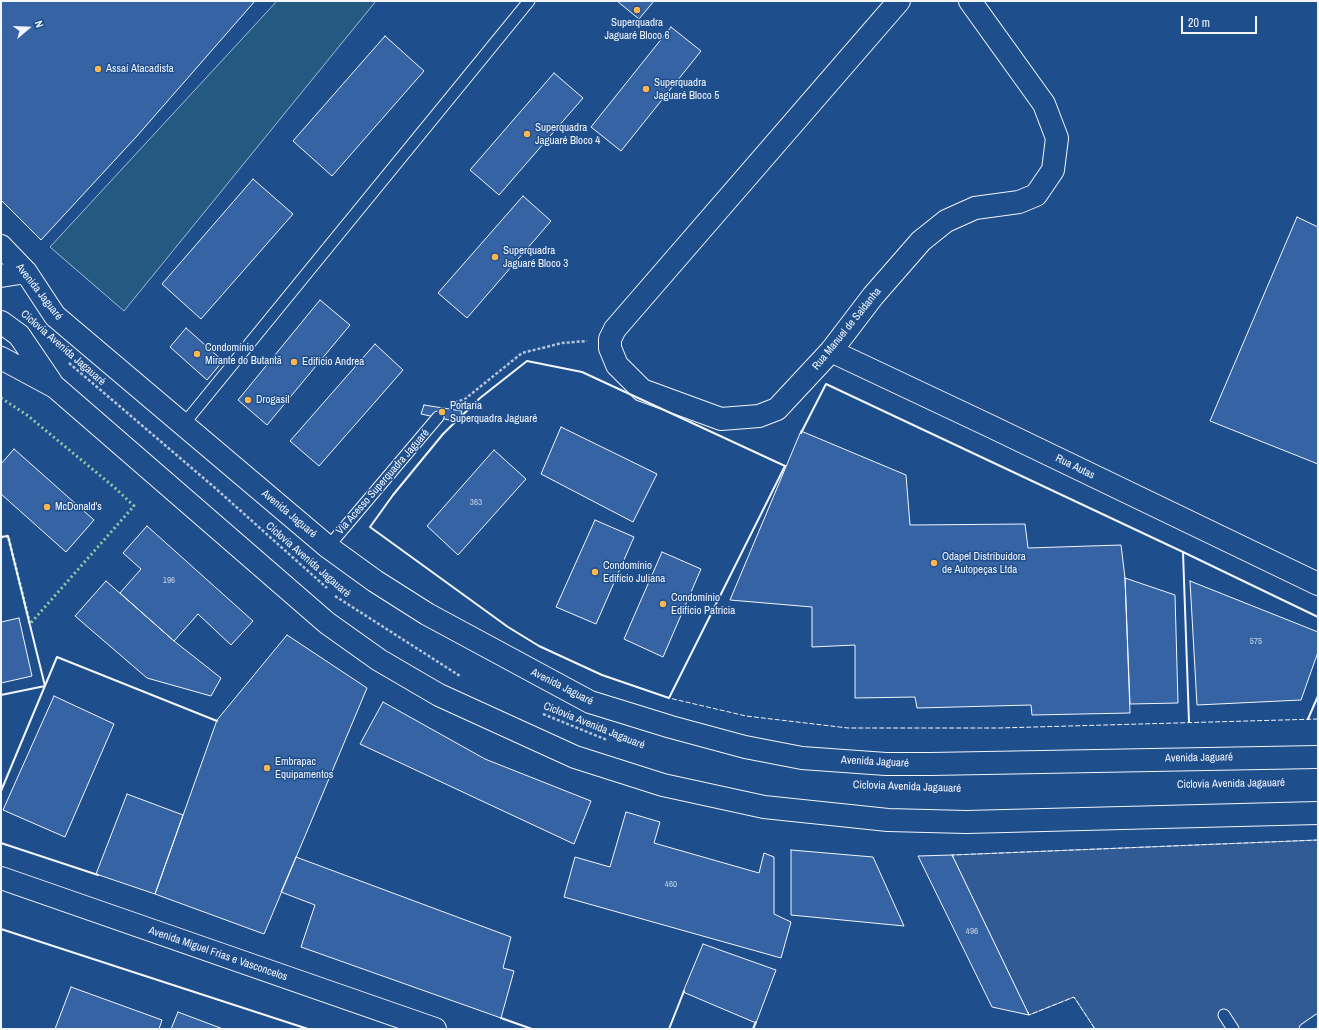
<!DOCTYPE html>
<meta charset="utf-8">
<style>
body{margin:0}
#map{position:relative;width:1319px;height:1030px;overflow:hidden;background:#1f4e8c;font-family:"Archivo Narrow",sans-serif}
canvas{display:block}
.frame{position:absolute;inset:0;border:2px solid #f2f6ff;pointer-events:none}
.north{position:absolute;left:8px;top:8px;width:40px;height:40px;-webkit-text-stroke:3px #1f4e8c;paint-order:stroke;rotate:71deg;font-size:11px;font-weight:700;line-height:16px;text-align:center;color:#f2f6ff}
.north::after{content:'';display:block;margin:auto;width:14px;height:18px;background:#f2f6ff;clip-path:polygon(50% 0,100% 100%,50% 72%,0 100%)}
.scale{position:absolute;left:1181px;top:16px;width:76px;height:18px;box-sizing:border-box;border:2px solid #f2f6ff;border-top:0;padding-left:5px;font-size:12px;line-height:14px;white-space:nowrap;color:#f2f6ff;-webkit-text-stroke:3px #1f4e8c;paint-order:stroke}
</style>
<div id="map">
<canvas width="1319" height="1030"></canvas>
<div class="frame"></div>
<div class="north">N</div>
<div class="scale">20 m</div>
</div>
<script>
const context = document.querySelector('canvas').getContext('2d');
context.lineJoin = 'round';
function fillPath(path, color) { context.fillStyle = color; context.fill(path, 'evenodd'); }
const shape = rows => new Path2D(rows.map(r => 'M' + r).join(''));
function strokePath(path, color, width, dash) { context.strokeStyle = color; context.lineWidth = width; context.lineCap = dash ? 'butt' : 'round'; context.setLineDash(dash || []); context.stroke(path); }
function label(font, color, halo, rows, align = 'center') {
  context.font = font + ' "Archivo Narrow",sans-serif'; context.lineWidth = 3; context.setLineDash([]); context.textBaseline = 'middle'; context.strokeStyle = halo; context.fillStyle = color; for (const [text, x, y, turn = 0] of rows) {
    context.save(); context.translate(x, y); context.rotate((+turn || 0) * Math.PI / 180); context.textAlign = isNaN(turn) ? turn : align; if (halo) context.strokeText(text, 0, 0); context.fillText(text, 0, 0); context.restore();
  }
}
const green = shape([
 [277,1,376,1,124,311,50,247,277,1]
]);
const parking = shape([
 [1318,840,1318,1029,1095,1029,1074,997,1029,1015,952,855,1318,840]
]);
const building = shape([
 [1,1,255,1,137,136,41,240,1,200,1,1],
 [617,1,654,1,639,19,617,1],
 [671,27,701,51,621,151,591,127,671,27],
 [385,36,424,71,332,176,293,141,385,36],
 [554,73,583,98,499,195,470,170,554,73],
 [253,179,293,214,201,319,162,284,253,179],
 [523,196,551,221,467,318,438,293,523,196],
 [1297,217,1318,227,1318,464,1210,421,1297,217],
 [320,300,350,325,267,425,238,400,320,300],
 [186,328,223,361,207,380,170,347,186,328],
 [375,344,403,370,319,466,290,441,375,344],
 [424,405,462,411,459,422,421,414,424,405],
 [561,427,657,474,633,522,541,474,561,427],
 [801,431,906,475,910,525,1025,524,1028,548,1121,545,1125,578,1130,713,1032,715,1031,705,917,708,915,697,855,698,855,645,812,647,812,607,730,600,801,431],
 [14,449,94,520,66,552,1,494,1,464,14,449],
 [494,450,526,479,458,555,427,526,494,450],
 [595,520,634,537,596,624,556,607,595,520],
 [147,526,253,621,231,645,198,614,174,641,120,593,141,569,123,553,147,526],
 [662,552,701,569,663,657,624,639,662,552],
 [1125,578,1175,595,1178,703,1130,704,1125,578],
 [106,581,174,641,221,678,211,696,147,678,75,616,106,581],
 [1190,581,1318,632,1318,652,1301,700,1197,705,1190,581],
 [19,618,32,676,1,683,1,622,19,618],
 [287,635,367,688,264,934,155,894,217,720,287,635],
 [54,696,114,724,65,837,3,810,54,696],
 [383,702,485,759,591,801,574,844,360,744,383,702],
 [127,794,183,815,155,894,96,874,127,794],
 [626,812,660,822,654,843,759,873,764,853,774,857,774,914,791,922,781,958,564,897,575,857,610,867,626,812],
 [791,850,873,857,904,926,791,915,791,850],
 [952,855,1029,1015,992,1007,918,856,952,855],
 [296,857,511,937,503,968,514,971,501,1018,301,947,315,905,281,892,296,857],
 [703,944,776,970,756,1023,683,992,703,944],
 [71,987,162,1020,159,1029,55,1029,71,987],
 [178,1012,223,1029,171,1029,178,1012]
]);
const path = shape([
 [69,363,214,487,327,588],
 [450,404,465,399,522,353,562,343,587,341],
 [335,596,460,676],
 [543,714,607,740]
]);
const lane = shape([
 [183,425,529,1],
 [328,547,438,417],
 [1224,1015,1233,1029],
 [1305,1029,1318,1020]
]);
const street = shape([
 [899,1,615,329,610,339,610,348,617,365,642,390,721,419,759,416,777,409,831,351,873,296,921,241,946,221,975,208,1019,202,1036,195,1053,170,1057,138,1044,104,970,1],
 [831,351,990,426,1318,584],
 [1,878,435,1029]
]);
const highway = shape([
 [1,246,26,272,55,316,328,547,375,581,427,614,590,702,671,727,745,747,802,758,886,764,930,764,1318,757],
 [1,276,26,272],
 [1,322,19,335,51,382],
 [1,358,55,387,327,623,379,660,439,695,575,757,663,785,764,807,888,820,966,822,1318,813]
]);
const hedge = shape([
 [1,398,27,415,114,487,134,506,30,624],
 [1,537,8,536,30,624]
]);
const fence = shape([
 [370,527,508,627,539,646,602,675,669,698,746,716,848,728,999,728,1318,719],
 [953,857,952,855,1318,840],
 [1028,1012,1029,1015,1074,997,1095,1029]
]);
const wall = shape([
 [527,361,582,372,785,466,669,698,602,675,539,646,508,627,370,527,393,495,443,434,480,398,527,361],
 [801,433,826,384,1183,552,1189,722],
 [1,537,8,536,45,686,1,695],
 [1183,552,1318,617],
 [1308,719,1318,696],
 [1,791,57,657,217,721],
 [1,843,98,875],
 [1,929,308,1029],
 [501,1018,532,1029],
 [669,1029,684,991],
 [753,1029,756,1022]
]);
const markers = [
 [637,10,4,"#ffb74d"],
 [98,69,4,"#ffb74d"],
 [646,89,4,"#ffb74d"],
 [527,134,4,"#ffb74d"],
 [495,257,4,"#ffb74d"],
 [197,354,4,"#ffb74d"],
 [294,362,4,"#ffb74d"],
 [248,400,4,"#ffb74d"],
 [442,412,4,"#ffb74d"],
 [47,507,4,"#ffb74d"],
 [934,563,4,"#ffb74d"],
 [595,572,4,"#ffb74d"],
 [663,604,4,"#ffb74d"],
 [267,768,4,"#ffb74d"]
];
const numberNames = [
 ["363",476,503],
 ["196",169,581],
 ["575",1256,642],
 ["460",671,885],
 ["496",972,932]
];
const poiNames = [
 ["Superquadra",637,23,"center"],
 ["Jaguaré Bloco 6",637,36,"center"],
 ["Assaí Atacadista",106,69],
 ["Superquadra",654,83],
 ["Jaguaré Bloco 5",654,96],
 ["Superquadra",535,128],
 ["Jaguaré Bloco 4",535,141],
 ["Superquadra",503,251],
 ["Jaguaré Bloco 3",503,264],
 ["Condomínio",205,348],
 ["Mirante do Butantã",205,361],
 ["Edifício Andrea",302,362],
 ["Drogasil",256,400],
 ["Portaria",450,406],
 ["Superquadra Jaguaré",450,419],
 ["McDonald's",55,507],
 ["Odapel Distribuidora",942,557],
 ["de Autopeças Ltda",942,570],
 ["Condomínio",603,566],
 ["Edifício Juliana",603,579],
 ["Condomínio",671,598],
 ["Edifício Patrícia",671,611],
 ["Embrapac",275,762],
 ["Equipamentos",275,775]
];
const streetNames = [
 ["Avenida Jaguaré",39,292,52],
 ["Rua Manuel de Saldanha",847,329,-51],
 ["Ciclovia Avenida Jagauaré",63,348,41],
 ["Rua Autas",1075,467,26],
 ["Via Acesso Superquadra Jaguaré",383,482,-49],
 ["Avenida Jaguaré",289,514,40],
 ["Ciclovia Avenida Jagauaré",308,560,41],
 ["Avenida Jaguaré",562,687,27],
 ["Ciclovia Avenida Jagauaré",594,726,22],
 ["Avenida Jaguaré",1199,758,-1],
 ["Avenida Jaguaré",875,762,3],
 ["Ciclovia Avenida Jagauaré",1231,784,-1],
 ["Ciclovia Avenida Jagauaré",907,787,2],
 ["Avenida Miguel Frias e Vasconcelos",218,954,19]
];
fillPath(green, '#245a82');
strokePath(green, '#a8bbd7', 1);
fillPath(parking, '#305b95');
strokePath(parking, '#a8bbd7', 1);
fillPath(building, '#3563a3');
strokePath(building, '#f2f6ff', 1);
strokePath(lane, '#f2f6ff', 13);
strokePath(street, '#f2f6ff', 24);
strokePath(highway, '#f2f6ff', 24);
strokePath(path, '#b3c4dc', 2.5, [3, 2]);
strokePath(lane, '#1f4e8c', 11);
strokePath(street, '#1f4e8c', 22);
strokePath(highway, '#1f4e8c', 22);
strokePath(hedge, '#97c8a6', 3, [2, 3]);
strokePath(fence, '#f2f6ff', 1, [5, 2]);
strokePath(wall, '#f2f6ff', 2);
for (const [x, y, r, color] of markers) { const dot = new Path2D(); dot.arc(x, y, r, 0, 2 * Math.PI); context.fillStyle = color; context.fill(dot); strokePath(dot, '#1f4e8c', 1.5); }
label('9px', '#c3d1e8', null, numberNames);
label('11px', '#f2f6ff', '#1f4e8c', poiNames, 'left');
label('11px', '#f2f6ff', '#1f4e8c', streetNames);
</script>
